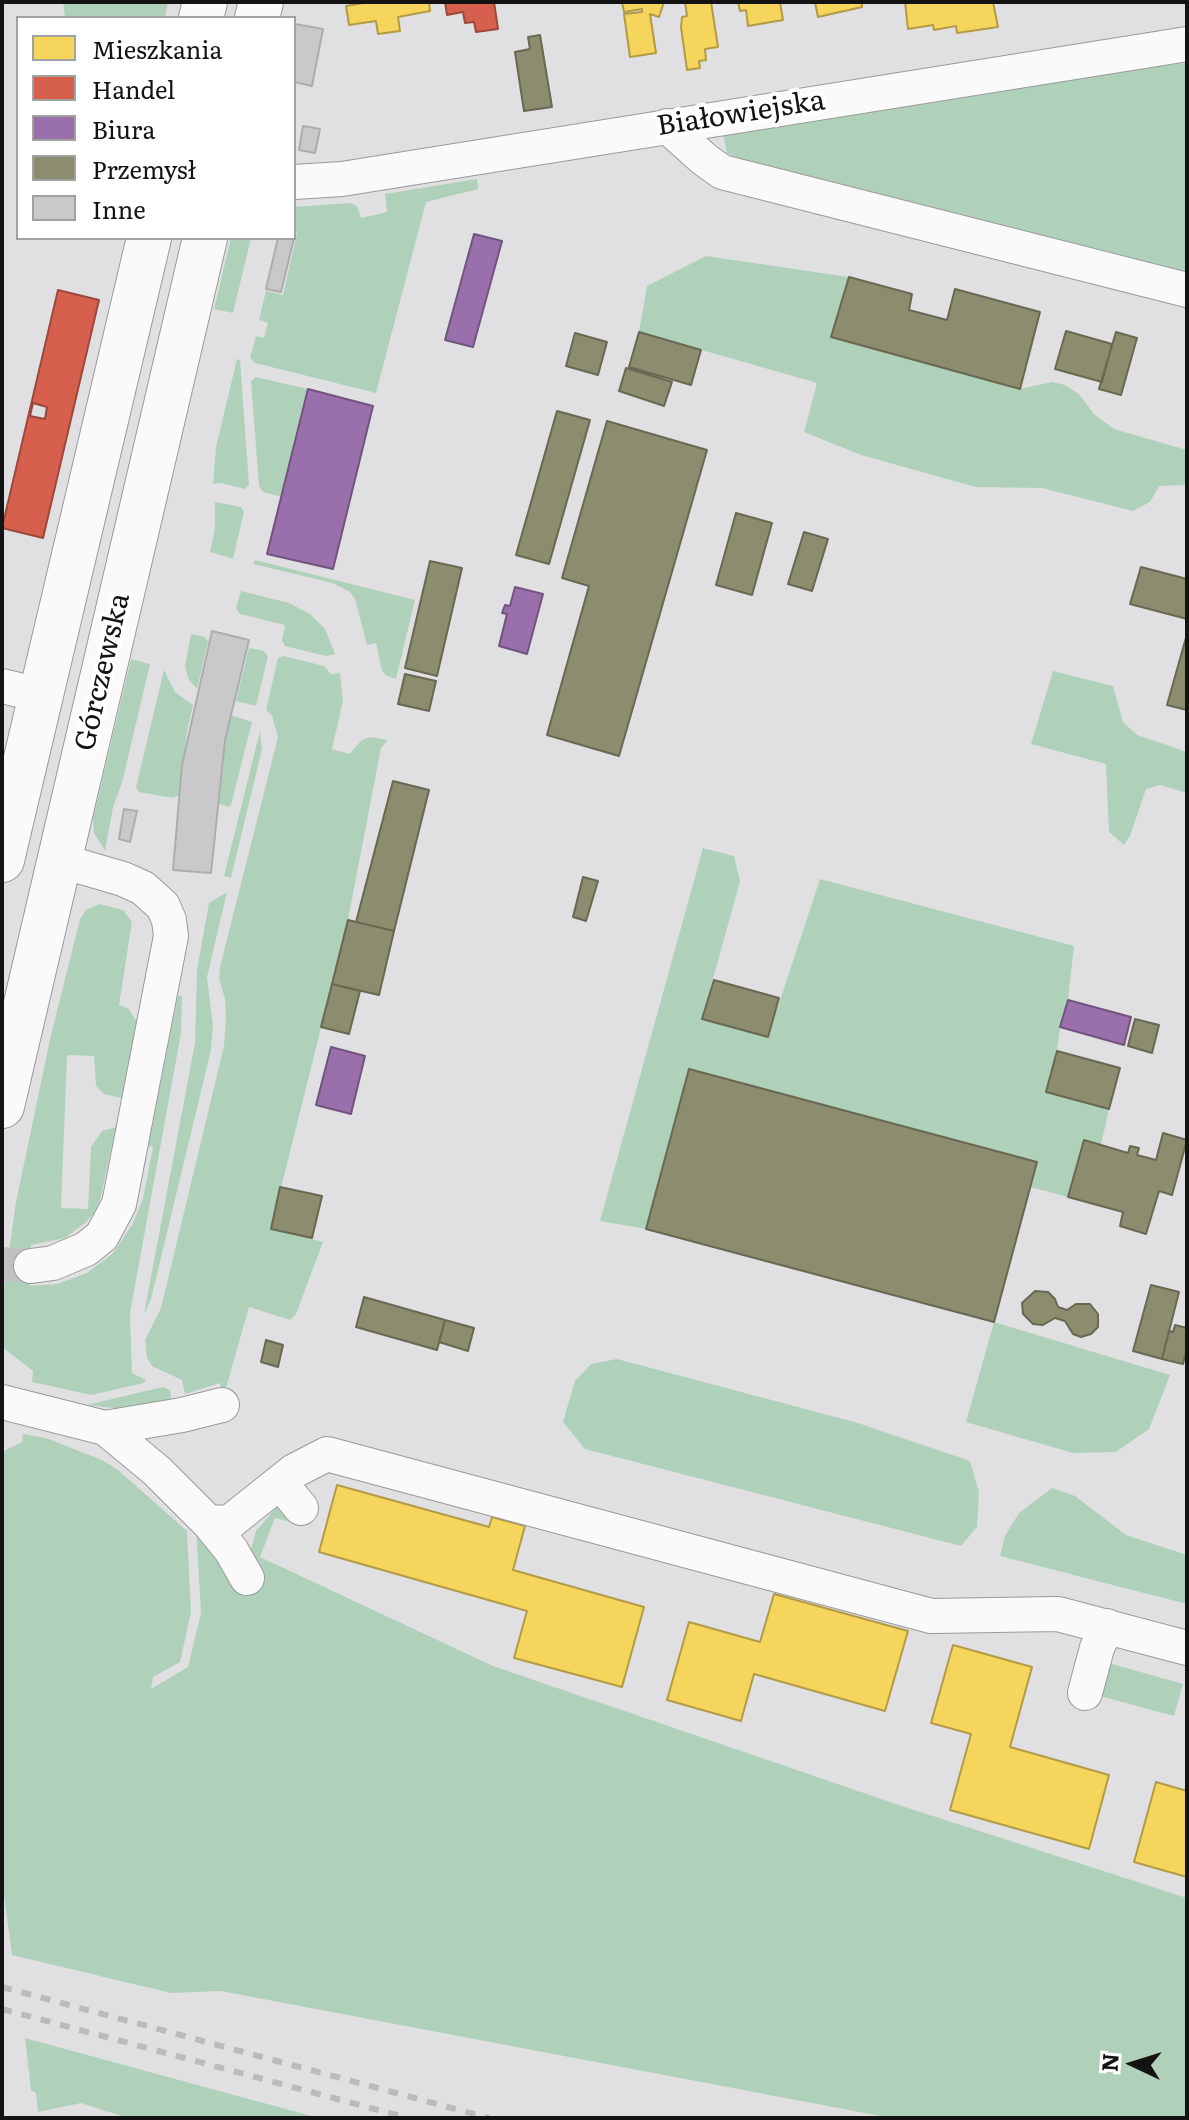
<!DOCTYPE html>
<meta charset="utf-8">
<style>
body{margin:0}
#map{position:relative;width:1189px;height:2120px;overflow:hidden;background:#e0e0e2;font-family:Literata,serif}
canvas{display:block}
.frame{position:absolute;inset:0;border:4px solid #131314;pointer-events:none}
.legend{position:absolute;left:16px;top:16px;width:280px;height:224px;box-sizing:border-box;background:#fff;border:2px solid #a1a1a1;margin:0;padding:10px 14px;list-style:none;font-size:24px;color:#131314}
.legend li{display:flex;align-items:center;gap:16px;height:40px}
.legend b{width:40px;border:2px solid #a1a1a1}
.north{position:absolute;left:1093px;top:2024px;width:80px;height:80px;-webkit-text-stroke:6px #fff;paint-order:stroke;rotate:274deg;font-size:22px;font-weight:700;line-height:32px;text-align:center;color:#131314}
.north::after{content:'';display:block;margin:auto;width:28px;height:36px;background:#131314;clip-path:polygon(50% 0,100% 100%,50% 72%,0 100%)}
</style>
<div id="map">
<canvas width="1189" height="2120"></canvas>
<div class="frame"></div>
<ul class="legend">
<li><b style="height:22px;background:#f6d55c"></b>Mieszkania</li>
<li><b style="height:22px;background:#d6604d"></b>Handel</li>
<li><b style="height:22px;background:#9970ab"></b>Biura</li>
<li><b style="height:22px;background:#8c8c6e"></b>Przemysł</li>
<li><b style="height:22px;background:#c9c9cb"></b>Inne</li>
</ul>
<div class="north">N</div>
</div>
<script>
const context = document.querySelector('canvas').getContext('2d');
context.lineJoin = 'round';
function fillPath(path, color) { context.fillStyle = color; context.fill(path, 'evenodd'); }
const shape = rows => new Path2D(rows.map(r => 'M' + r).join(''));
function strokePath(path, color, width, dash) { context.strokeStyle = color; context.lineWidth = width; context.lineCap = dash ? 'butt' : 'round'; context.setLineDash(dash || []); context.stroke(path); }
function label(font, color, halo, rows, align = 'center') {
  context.font = font + ' Literata,serif'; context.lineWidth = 8; context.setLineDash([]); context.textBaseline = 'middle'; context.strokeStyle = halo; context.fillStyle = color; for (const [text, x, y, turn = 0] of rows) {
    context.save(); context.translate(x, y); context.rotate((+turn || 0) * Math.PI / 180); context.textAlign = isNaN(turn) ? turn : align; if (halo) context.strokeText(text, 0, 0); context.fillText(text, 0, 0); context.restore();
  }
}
const green = shape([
 [63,2,168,2,165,18,65,18],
 [1187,63,1187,275,763,171,727,153,723,135,1059,77],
 [477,179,478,189,426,202,376,393,255,363,250,358,256,336,264,338,268,323,259,320,266,291,283,295,297,233,294,231,294,207,350,203,357,206,361,218,387,212,385,194],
 [231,238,251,238,233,313,214,309],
 [706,256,849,277,832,337,1020,389,1052,382,1065,385,1079,394,1094,414,1114,429,1187,450,1187,485,1159,486,1150,502,1133,511,1042,488,976,487,861,455,804,432,817,383,639,332,647,286],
 [237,359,240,360,249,485,245,489,221,483,213,484,216,447],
 [256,377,308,389,282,497,263,492,259,486,251,381],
 [215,502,241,507,244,512,233,559,210,552,215,529],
 [255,560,415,600,396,679,387,676,382,671,376,643,367,645,355,599,350,592,333,583,253,564],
 [241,591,289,603,310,614,325,629,335,654,326,656,285,646,282,640,285,625,240,614,236,608],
 [191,634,205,637,208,642,197,689,189,680,185,667],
 [249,648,264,651,268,656,256,706,236,701],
 [283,656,324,666,331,674,340,673,343,701,332,749,349,754,362,740,370,737,388,740,381,748,348,920,271,1228,323,1242,296,1314,290,1320,249,1307,226,1388,221,1390,220,1383,185,1394,182,1380,152,1366,147,1358,145,1340,161,1308,224,1046,226,1018,225,999,219,979,220,967,278,737,272,716,266,710,278,658],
 [131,659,150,664,122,783,113,807,105,851,94,833,93,819],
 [164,670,175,692,193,705,187,731,179,795,173,798,139,792,136,787],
 [1053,671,1113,686,1123,722,1137,735,1187,752,1187,793,1160,785,1146,789,1130,836,1124,845,1109,832,1106,764,1031,744],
 [231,715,252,722,231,805,228,807,217,803,225,740],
 [260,731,262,749,231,878,224,876],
 [703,848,734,856,740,881,702,1019,768,1037,820,879,1074,946,1068,1000,1060,1027,1057,1051,1109,1109,1101,1145,1084,1141,1068,1197,1030,1187,1036,1162,689,1069,646,1229,600,1221],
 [227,892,207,977,213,1026,211,1050,151,1299,144,1314,195,1043,197,970,209,903],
 [99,904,123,910,132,922,119,1005,128,1008,139,1025,125,1099,104,1094,96,1086,94,1056,67,1055,61,1208,88,1209,91,1147,102,1131,120,1126,117,1140,113,1140,100,1200,94,1213,85,1223,65,1238,31,1245,30,1286,57,1284,87,1273,112,1254,132,1225,143,1199,153,1147,148,1146,178,996,182,996,181,1033,130,1313,132,1373,146,1380,144,1383,91,1395,32,1382,33,1371,2,1347,2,1301,16,1202,51,1035,80,919,86,910],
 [994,1322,1170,1375,1149,1429,1116,1452,1073,1453,966,1422],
 [617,1359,858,1423,970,1461,979,1492,977,1527,961,1546,585,1449,563,1422,575,1381,591,1364],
 [163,1387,170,1390,172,1404,114,1408,87,1405],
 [23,1434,46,1438,102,1460,118,1470,187,1531,191,1612,180,1662,153,1677,151,1689,188,1667,201,1613,196,1526,250,1554,256,1531,280,1503,292,1515,290,1522,275,1518,260,1557,493,1666,902,1806,1187,1898,1187,2118,891,2118,221,1991,171,1993,12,1955,2,1881,2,1452,22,1442],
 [1052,1488,1075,1496,1126,1535,1187,1555,1187,1604,1000,1556,1005,1536,1019,1513],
 [1105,1662,1183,1684,1174,1716,1096,1695],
 [25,2038,223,2092,319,2118,128,2118,81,2103,38,2112,36,2093,31,2090]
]);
const homes = shape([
 [370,2,429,2,430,11,398,17,400,31,378,34,376,21,349,25,346,6,370,2],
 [622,2,664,2,659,17,650,14,656,53,630,57,624,14,642,12,642,9,624,12,622,2],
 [685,2,711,2,718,47,705,49,706,60,699,61,700,68,687,70,681,27,682,17,687,16,685,2],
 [738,2,780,2,783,20,748,26,746,10,740,11,738,2],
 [815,2,862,2,862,7,818,17,815,2],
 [905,2,993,2,998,27,957,33,956,26,934,30,933,25,908,29,905,2],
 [337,1485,489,1527,492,1517,525,1526,513,1570,644,1607,622,1687,514,1658,527,1611,319,1552,337,1485],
 [774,1594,908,1631,885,1711,754,1674,741,1721,667,1700,689,1622,760,1642,774,1594],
 [953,1645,1032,1667,1010,1747,1109,1775,1089,1849,950,1810,971,1734,931,1723,953,1645],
 [1156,1782,1187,1791,1187,1877,1134,1862,1156,1782]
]);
const shops = shape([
 [445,2,494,2,498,29,476,32,474,22,465,23,463,12,447,15,445,2],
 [58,290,99,300,43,538,2,528,58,290],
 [33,403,47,407,45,419,30,416,33,403]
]);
const offices = shape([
 [474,234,502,241,473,347,445,340,474,234],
 [308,389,373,406,333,569,267,554,308,389],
 [515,587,543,594,527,654,499,646,507,614,502,613,505,605,510,606,515,587],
 [1068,1000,1131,1017,1124,1045,1060,1027,1068,1000],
 [331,1047,365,1056,351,1114,316,1105,331,1047]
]);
const industry = shape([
 [540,35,552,107,524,111,515,52,530,49,528,37,540,35],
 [849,277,912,294,909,310,947,320,955,289,1040,312,1020,389,831,337,849,277],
 [1066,331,1112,344,1102,382,1055,369,1066,331],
 [639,332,701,350,691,385,629,367,639,332],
 [1116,332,1137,338,1121,395,1099,389,1116,332],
 [575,333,607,342,598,375,566,366,575,333],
 [626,368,672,382,664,406,619,391,626,368],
 [557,411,590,420,549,564,516,555,557,411],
 [607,421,707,450,619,756,547,735,589,586,562,578,607,421],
 [736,513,772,523,752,595,716,585,736,513],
 [804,532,828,539,812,591,788,584,804,532],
 [430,561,462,568,437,676,405,668,430,561],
 [1141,567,1187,579,1187,619,1130,604,1141,567],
 [1187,634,1187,710,1167,705,1187,634],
 [405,674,436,681,429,711,398,704,405,674],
 [393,781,429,790,394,931,356,922,393,781],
 [583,877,598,881,586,921,573,917,583,877],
 [348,920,394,931,379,995,332,984,348,920],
 [714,980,779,998,768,1037,702,1019,714,980],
 [332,984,360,991,349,1034,321,1027,332,984],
 [1135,1019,1159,1025,1152,1053,1128,1046,1135,1019],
 [1057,1051,1120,1068,1109,1109,1046,1092,1057,1051],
 [689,1069,1037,1162,994,1322,646,1229,689,1069],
 [1163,1133,1187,1140,1172,1195,1159,1191,1146,1234,1120,1226,1123,1212,1068,1197,1084,1140,1128,1153,1130,1146,1139,1148,1137,1155,1156,1160,1163,1133],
 [280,1187,322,1196,312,1238,271,1229,280,1187],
 [1151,1285,1179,1292,1162,1359,1133,1351,1151,1285],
 [1035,1291,1048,1292,1055,1299,1058,1307,1067,1310,1076,1304,1090,1304,1098,1314,1098,1327,1091,1334,1081,1337,1073,1334,1065,1321,1055,1318,1043,1325,1033,1324,1023,1314,1022,1303,1035,1291],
 [364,1297,445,1320,437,1350,356,1327,364,1297],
 [445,1320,474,1328,468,1351,439,1342,445,1320],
 [1175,1325,1187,1328,1187,1349,1183,1364,1162,1359,1169,1331,1173,1332,1175,1325],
 [266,1340,283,1345,278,1367,261,1362,266,1340]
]);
const building = shape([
 [295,24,323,29,312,86,294,82,295,24],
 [303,126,320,129,315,153,299,150,303,126],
 [278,238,294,238,281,292,266,289,278,238],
 [212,631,249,640,225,740,211,873,173,870,182,765,212,631],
 [124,809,137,811,130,842,119,839,124,809]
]);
const minorTunnel = shape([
 [2,1264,31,1266]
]);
const minor = shape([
 [667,126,704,159,722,172,1187,290],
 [294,182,342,179,1187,44],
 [2,686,40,695],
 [31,1266,53,1263,86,1249,102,1236,119,1204,171,936,169,920,163,906,143,888,123,879,58,860],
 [2,1402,105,1428,157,1471,209,1523,231,1550,247,1578],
 [105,1428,182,1415,222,1405],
 [281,1484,301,1508],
 [209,1523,230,1522,294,1471,327,1454,931,1616,1058,1614,1187,1648],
 [1085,1693,1097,1648,1107,1626]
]);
const major = shape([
 [201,18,205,2],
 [257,18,261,2],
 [2,860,149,238],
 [2,1106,205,238]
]);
const rail = shape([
 [2,1987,489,2118],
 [2,2009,408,2118]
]);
const streetNames = [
 ["Białowiejska",741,114,-9],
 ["Górczewska",103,672,-77]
];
fillPath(green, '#afd1ba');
fillPath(homes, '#f6d55c');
strokePath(homes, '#b29b46', 2);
fillPath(shops, '#d6604d');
strokePath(shops, '#9c493c', 2);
fillPath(offices, '#9970ab');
strokePath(offices, '#71547e', 2);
fillPath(industry, '#8c8c6e');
strokePath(industry, '#686853', 2);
fillPath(building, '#c9c9cb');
strokePath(building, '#adacae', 2);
strokePath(minorTunnel, '#c1c1c3', 34, [34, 17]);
strokePath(minor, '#9a9a9c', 36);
strokePath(major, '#9a9a9c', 46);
strokePath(minor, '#fafafb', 34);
strokePath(major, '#fafafb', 44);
strokePath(rail, '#bbbbbd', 6, [10, 10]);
label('28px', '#131314', '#fff', streetNames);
</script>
